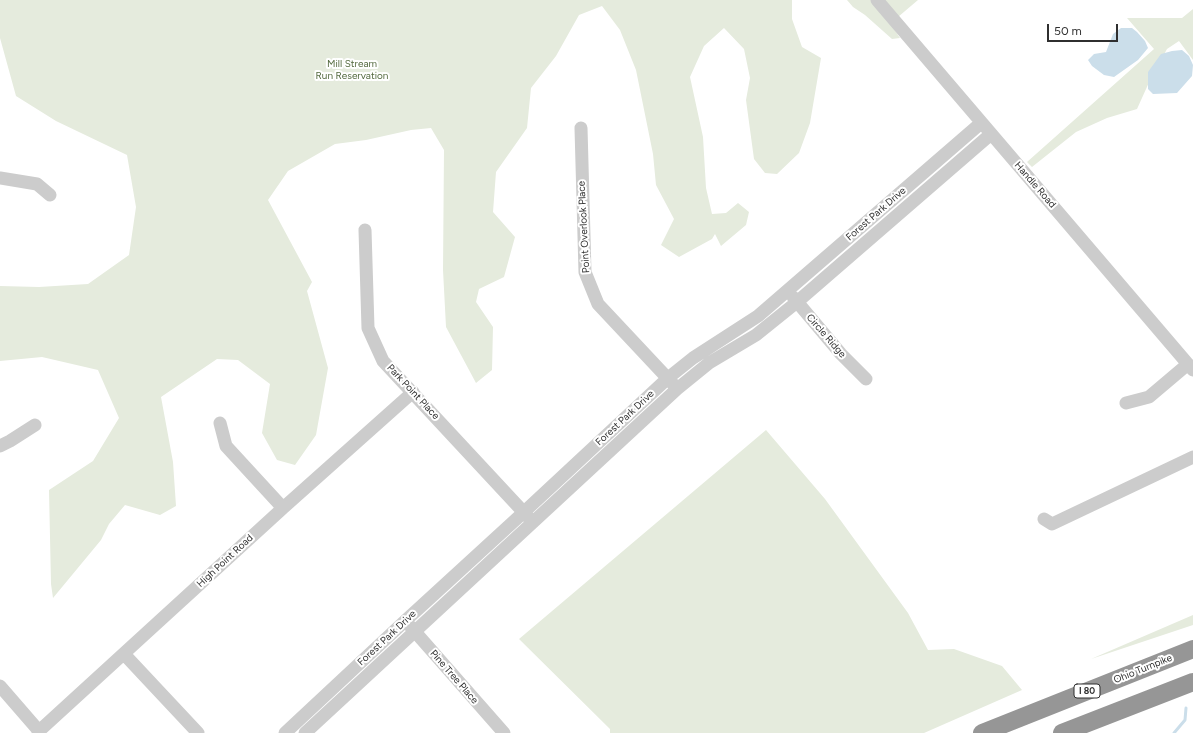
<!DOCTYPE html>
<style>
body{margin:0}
#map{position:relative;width:1193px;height:733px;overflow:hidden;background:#fff;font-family:Figtree,sans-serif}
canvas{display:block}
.scale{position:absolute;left:1047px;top:24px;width:71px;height:18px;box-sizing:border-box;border:2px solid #2f2f2f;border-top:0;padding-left:5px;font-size:12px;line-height:14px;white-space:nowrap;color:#2f2f2f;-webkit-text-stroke:3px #fff;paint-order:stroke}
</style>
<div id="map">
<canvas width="1193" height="733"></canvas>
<div class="scale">50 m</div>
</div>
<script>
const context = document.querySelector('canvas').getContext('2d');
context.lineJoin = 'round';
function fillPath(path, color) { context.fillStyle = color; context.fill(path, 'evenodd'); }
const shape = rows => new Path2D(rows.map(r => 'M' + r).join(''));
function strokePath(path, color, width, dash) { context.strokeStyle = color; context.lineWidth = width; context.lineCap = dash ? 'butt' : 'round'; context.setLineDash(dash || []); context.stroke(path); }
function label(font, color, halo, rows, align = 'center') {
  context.font = font + ' Figtree,sans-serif'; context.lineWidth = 4; context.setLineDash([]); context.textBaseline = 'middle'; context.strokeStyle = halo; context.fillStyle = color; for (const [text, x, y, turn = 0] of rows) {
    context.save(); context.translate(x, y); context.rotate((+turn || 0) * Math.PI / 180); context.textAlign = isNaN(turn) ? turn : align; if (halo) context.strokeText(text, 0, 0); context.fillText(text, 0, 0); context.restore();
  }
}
const green = shape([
 [0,0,792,0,792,19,802,47,821,58,810,123,799,153,777,174,765,173,754,159,746,100,750,78,744,49,724,28,704,46,690,77,703,137,706,188,712,214,726,213,738,203,749,212,746,225,721,246,715,234,712,239,679,257,661,245,674,219,656,185,653,154,636,70,620,30,602,6,579,15,556,56,531,88,527,128,496,172,493,212,515,237,504,277,479,289,476,302,493,327,492,370,476,383,446,327,443,270,444,150,431,128,411,130,366,140,335,144,288,171,268,200,312,282,307,291,328,368,316,435,295,465,277,460,262,433,270,384,238,360,217,359,161,397,173,462,176,506,160,515,125,505,109,524,101,540,53,598,51,584,49,490,93,461,119,418,98,370,42,357,0,361,0,286,39,287,88,284,129,255,136,207,127,155,56,121,16,96,0,38],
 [847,0,871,0,881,10,900,38,892,39,865,15,853,7],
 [884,0,918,0,898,17],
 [1193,9,1193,60,1179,41,1167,49,1151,78,1137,109,1107,118,1076,132,1032,167,1027,162,1154,49,1127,18,1182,18],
 [766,430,825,499,908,613,928,650,954,649,1002,666,1022,690,924,733,610,733,610,729,519,639],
 [1193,615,1193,625,1091,659]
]);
const water = shape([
 [1121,28,1132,28,1137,32,1145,41,1148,48,1138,60,1114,77,1104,75,1092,66,1088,60,1094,54,1106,52,1113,34],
 [1182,50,1189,56,1193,65,1192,76,1177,93,1153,94,1148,89,1148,72,1161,54,1172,51]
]);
const stream = shape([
 [1174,733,1185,720,1186,708]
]);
const minor = shape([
 [877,0,1193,370],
 [581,128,585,272,598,304,673,384],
 [0,178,37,184,50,195],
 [365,230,368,328,383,361,529,518],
 [793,297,841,354,866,379],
 [1126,403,1149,397,1188,364],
 [220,423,226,446,283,508],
 [0,446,10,441,35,425],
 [1044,519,1052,524,1193,457],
 [410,626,504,733],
 [124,654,198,733],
 [0,686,39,731],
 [38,733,39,731,283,508,413,392],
 [285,733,405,621,524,512,668,378,693,358,758,316,981,123],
 [305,733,677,389,709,363,756,335,797,302,991,134]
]);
const highway = shape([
 [982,733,1193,649],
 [1062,733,1193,682]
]);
const shields = [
 [1087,691,26]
];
const shieldNames = [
 ["I 80",1087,691]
];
const parkNames = [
 ["Mill Stream",352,64],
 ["Run Reservation",352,76]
];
const streetNames = [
 ["Handle Road",1035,185,49],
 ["Forest Park Drive",876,214,-41],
 ["Point Overlook Place",584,227,-93],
 ["Circle Ridge",826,336,49],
 ["Park Point Place",413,392,47],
 ["Forest Park Drive",625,418,-43],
 ["High Point Road",225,561,-43],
 ["Forest Park Drive",387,638,-43],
 ["Ohio Turnpike",1143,669,-22],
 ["Pine Tree Place",454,677,49]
];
fillPath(green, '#e5ebdd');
fillPath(water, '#cbdeea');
strokePath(stream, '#cbdeea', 3);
strokePath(minor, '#ccc', 13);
strokePath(highway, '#969696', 18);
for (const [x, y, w] of shields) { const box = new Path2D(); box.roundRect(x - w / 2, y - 7, w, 14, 3); context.fillStyle = '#fff'; context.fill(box); strokePath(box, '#2f2f2f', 1); }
label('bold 9px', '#2f2f2f', null, shieldNames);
label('10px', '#53693e', '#fff', parkNames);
label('10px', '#2f2f2f', '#fff', streetNames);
</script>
